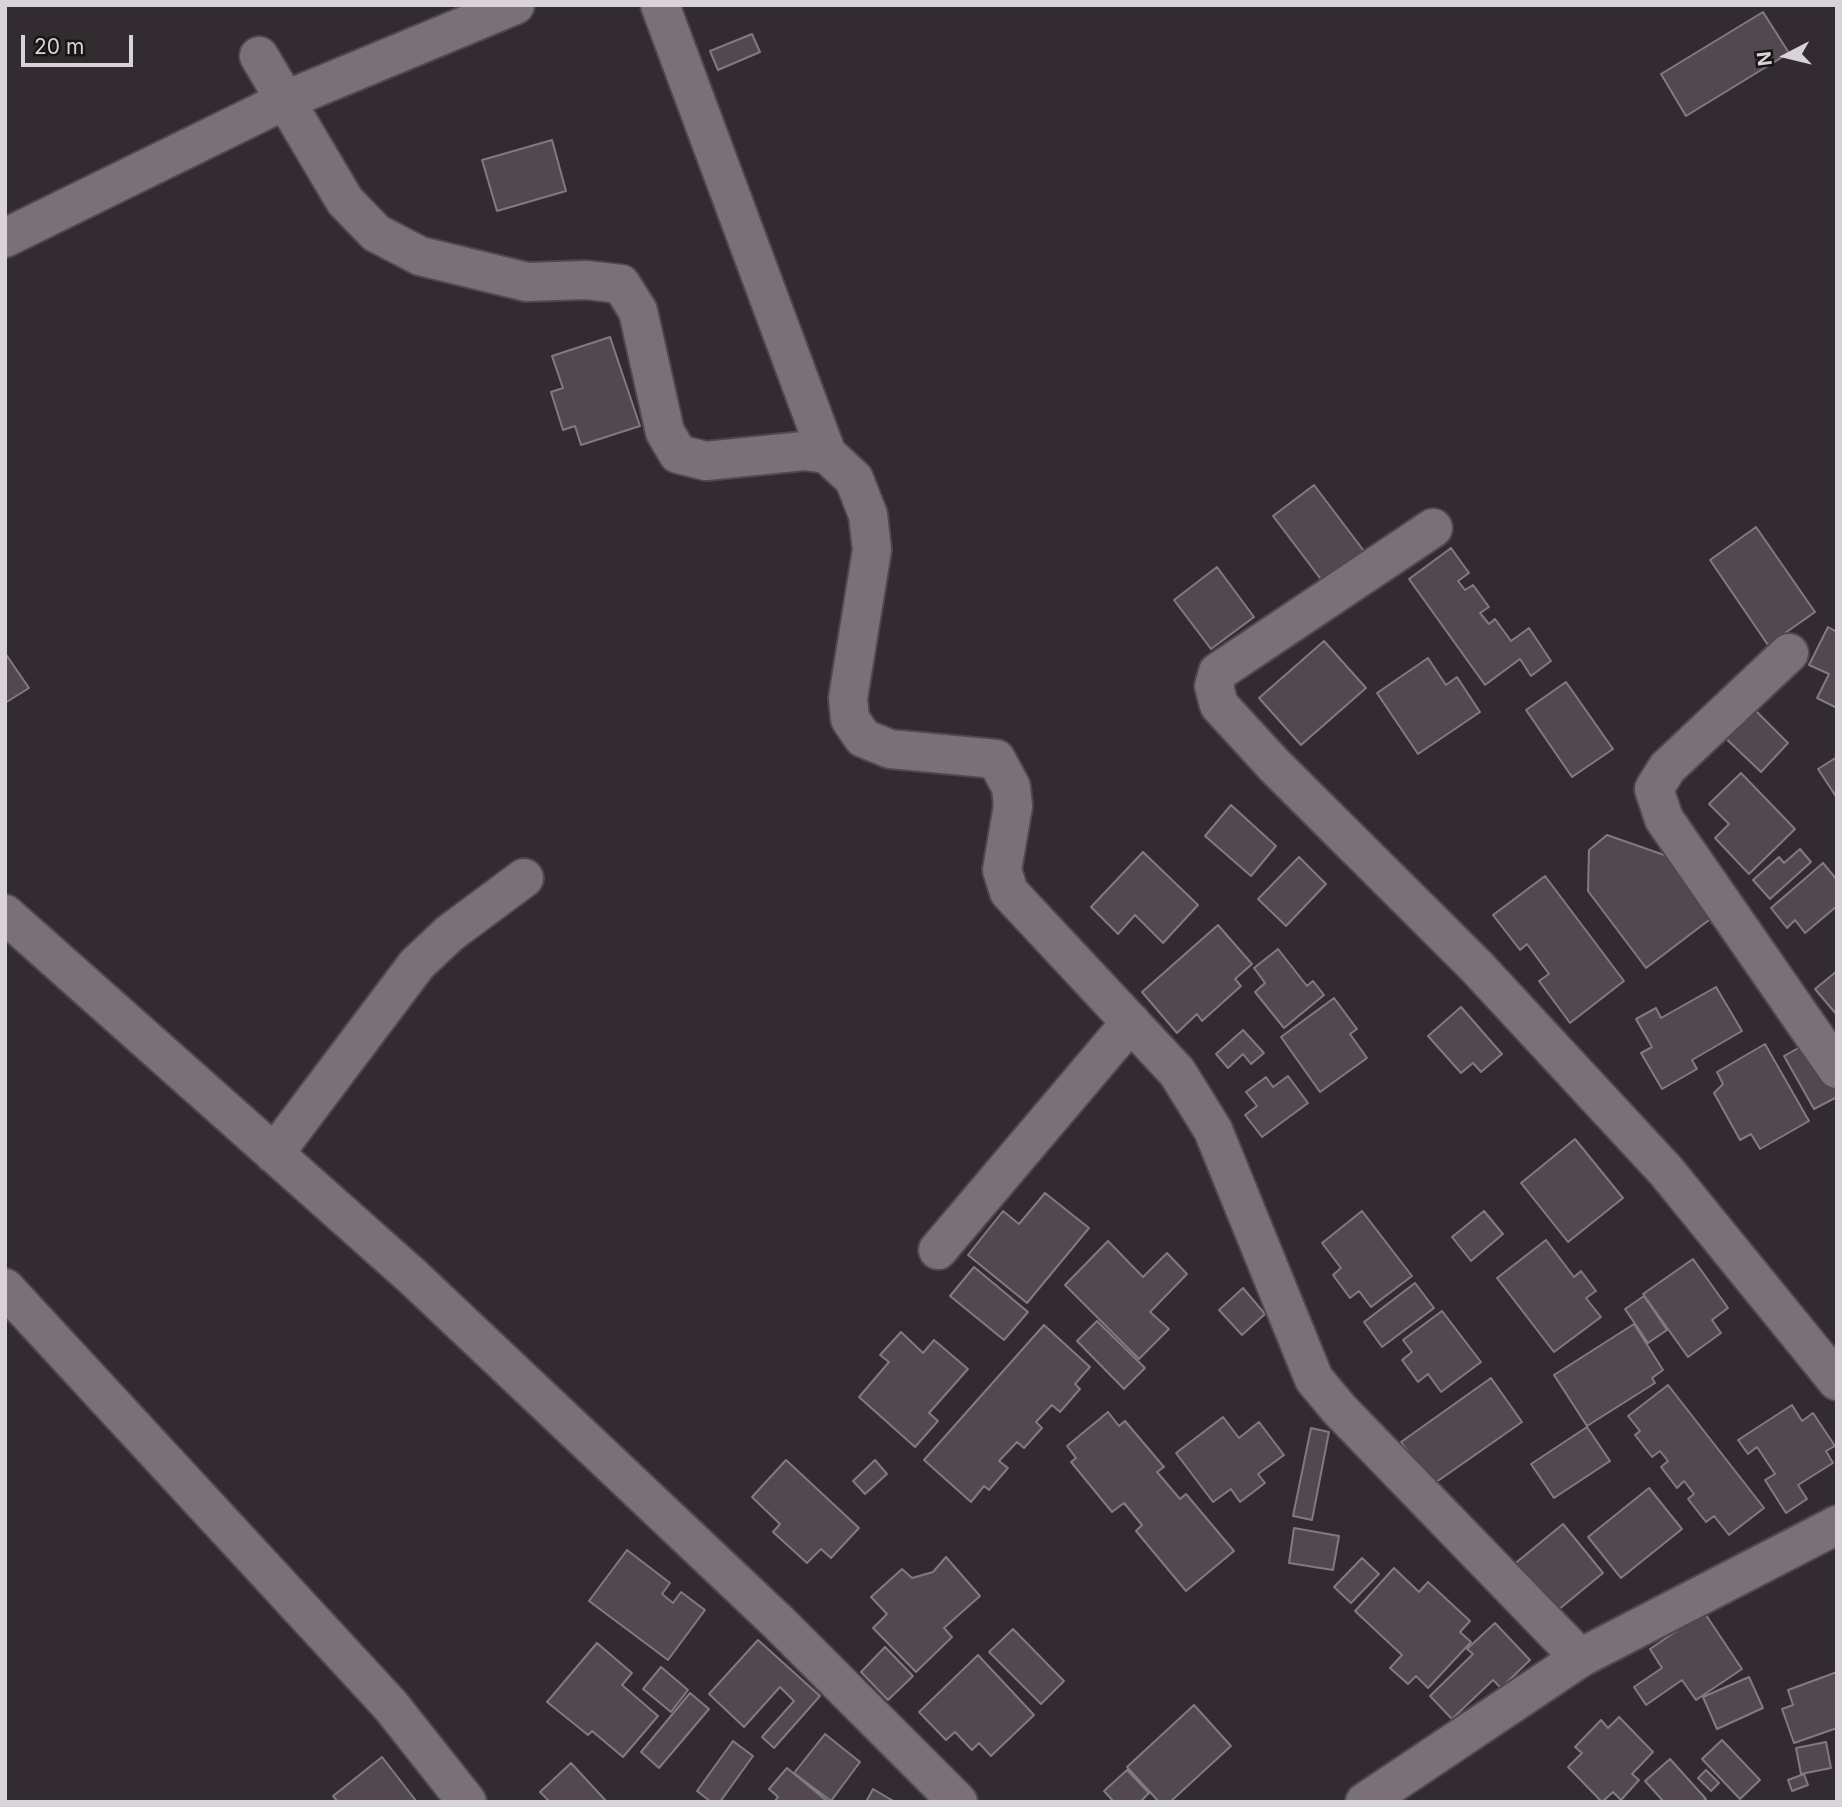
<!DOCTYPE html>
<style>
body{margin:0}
#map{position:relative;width:1842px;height:1807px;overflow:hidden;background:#322b30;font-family:Inter,sans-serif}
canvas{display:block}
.frame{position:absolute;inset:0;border:7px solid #d7d3d6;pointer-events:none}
.north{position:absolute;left:1751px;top:21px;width:70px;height:70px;-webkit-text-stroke:5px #181517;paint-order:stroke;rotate:263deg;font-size:19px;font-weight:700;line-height:28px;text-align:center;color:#d7d3d6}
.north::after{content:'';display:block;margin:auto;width:24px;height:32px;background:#d7d3d6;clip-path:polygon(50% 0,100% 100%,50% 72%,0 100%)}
.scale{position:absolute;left:21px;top:35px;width:112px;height:32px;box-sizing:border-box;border:4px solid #d7d3d6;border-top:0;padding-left:9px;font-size:21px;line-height:24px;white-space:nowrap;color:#d7d3d6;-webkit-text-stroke:5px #181517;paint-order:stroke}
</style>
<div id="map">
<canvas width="1842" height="1807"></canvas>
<div class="frame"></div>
<div class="north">N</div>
<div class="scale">20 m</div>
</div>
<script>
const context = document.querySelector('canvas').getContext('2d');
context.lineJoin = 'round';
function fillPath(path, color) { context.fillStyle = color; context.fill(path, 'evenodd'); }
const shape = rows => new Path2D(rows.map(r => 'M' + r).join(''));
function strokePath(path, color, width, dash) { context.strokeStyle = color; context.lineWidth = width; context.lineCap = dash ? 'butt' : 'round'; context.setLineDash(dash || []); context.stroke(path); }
const building = shape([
 [1763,12,1789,53,1686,116,1661,74,1763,12],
 [752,34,760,52,718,70,710,51,752,34],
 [552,140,566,191,497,211,482,160,552,140],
 [610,337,640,426,581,445,575,426,563,430,551,392,563,388,552,356,610,337],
 [1314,485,1364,551,1323,582,1273,516,1314,485],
 [1756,527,1815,612,1768,645,1710,560,1756,527],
 [1451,548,1469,573,1458,581,1465,590,1473,585,1489,607,1480,613,1489,624,1495,619,1511,641,1529,628,1551,661,1531,676,1520,659,1485,685,1409,579,1451,548],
 [1217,567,1254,617,1211,649,1174,600,1217,567],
 [1828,627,1837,632,1837,708,1817,698,1829,674,1809,665,1828,627],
 [1324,641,1366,688,1301,745,1259,698,1324,641],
 [5,653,29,688,5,703,5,653],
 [1428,658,1446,685,1457,677,1480,712,1418,754,1377,693,1428,658],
 [1566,682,1613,749,1572,777,1526,710,1566,682],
 [1746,701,1788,743,1761,772,1718,731,1746,701],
 [1837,757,1837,798,1818,769,1837,757],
 [1741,773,1795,829,1749,874,1715,838,1729,824,1709,804,1741,773],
 [1231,805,1276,846,1251,876,1205,836,1231,805],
 [1607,835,1667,856,1713,917,1646,968,1588,891,1589,850,1607,835],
 [1800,849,1811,862,1770,899,1753,880,1779,857,1784,863,1800,849],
 [1143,852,1198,905,1163,943,1135,915,1118,934,1091,907,1143,852],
 [1299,857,1326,884,1286,926,1258,899,1299,857],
 [1823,863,1837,880,1837,906,1805,933,1795,920,1787,928,1771,908,1823,863],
 [1545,876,1624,981,1570,1023,1539,981,1549,974,1527,944,1520,950,1493,915,1545,876],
 [1218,925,1252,964,1235,979,1241,986,1202,1021,1197,1014,1177,1033,1142,992,1218,925],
 [1278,949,1307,986,1313,981,1324,995,1284,1028,1255,992,1265,983,1254,968,1278,949],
 [1837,971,1837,1015,1815,989,1837,971],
 [1716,987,1742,1031,1692,1060,1697,1069,1662,1089,1641,1053,1652,1047,1636,1019,1656,1008,1661,1018,1716,987],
 [1334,998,1357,1029,1350,1034,1367,1058,1320,1092,1281,1037,1334,998],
 [1461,1007,1502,1054,1481,1072,1473,1063,1461,1073,1428,1036,1461,1007],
 [1243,1030,1264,1053,1251,1064,1243,1054,1228,1068,1216,1054,1243,1030],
 [1811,1041,1837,1088,1837,1097,1814,1109,1784,1056,1811,1041],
 [1765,1044,1809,1121,1760,1149,1751,1134,1740,1140,1714,1093,1723,1084,1717,1072,1765,1044],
 [1288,1076,1308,1103,1262,1137,1245,1115,1257,1106,1246,1092,1266,1077,1273,1087,1288,1076],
 [1575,1139,1623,1198,1568,1242,1521,1183,1575,1139],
 [1045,1193,1089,1228,1027,1303,968,1255,1003,1211,1019,1224,1045,1193],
 [1362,1211,1412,1276,1371,1307,1359,1291,1350,1298,1333,1275,1341,1268,1322,1243,1362,1211],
 [1484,1211,1503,1234,1471,1261,1452,1237,1484,1211],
 [1546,1240,1574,1277,1581,1271,1596,1291,1586,1298,1601,1317,1554,1352,1497,1278,1546,1240],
 [1108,1241,1143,1277,1167,1253,1187,1274,1150,1312,1169,1329,1139,1359,1065,1285,1108,1241],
 [1693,1259,1728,1308,1712,1320,1721,1333,1688,1357,1643,1294,1693,1259],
 [974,1267,1028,1312,1004,1340,950,1296,974,1267],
 [1415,1283,1434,1308,1382,1347,1364,1322,1415,1283],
 [1243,1288,1265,1314,1242,1335,1219,1310,1243,1288],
 [1644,1296,1667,1330,1648,1343,1625,1309,1644,1296],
 [1442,1311,1481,1362,1441,1392,1428,1374,1418,1382,1402,1360,1412,1352,1403,1340,1442,1311],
 [1097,1321,1145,1368,1124,1389,1077,1341,1097,1321],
 [1634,1324,1663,1370,1652,1378,1655,1383,1587,1426,1554,1375,1634,1324],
 [1044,1325,1090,1367,1075,1384,1080,1389,1060,1412,1052,1405,1036,1422,1042,1428,1024,1448,1017,1442,999,1461,1008,1468,989,1490,984,1486,971,1502,924,1460,1044,1325],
 [901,1332,923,1353,934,1340,968,1369,929,1413,938,1421,915,1447,859,1397,889,1362,880,1355,901,1332],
 [1491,1378,1522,1422,1432,1485,1401,1442,1491,1378],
 [1668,1385,1764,1508,1729,1535,1714,1516,1706,1522,1688,1499,1694,1494,1684,1481,1677,1488,1661,1467,1668,1461,1660,1451,1652,1457,1635,1435,1640,1431,1628,1416,1668,1385],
 [1792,1405,1802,1421,1813,1413,1835,1446,1826,1451,1833,1463,1798,1485,1807,1499,1786,1513,1765,1480,1775,1474,1757,1447,1748,1454,1738,1440,1792,1405],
 [1108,1412,1119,1426,1125,1421,1164,1467,1157,1472,1180,1499,1186,1494,1234,1551,1186,1591,1136,1531,1142,1525,1124,1503,1112,1512,1071,1462,1076,1458,1067,1446,1108,1412],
 [1223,1417,1239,1438,1259,1422,1284,1455,1258,1474,1265,1483,1240,1502,1231,1489,1213,1502,1176,1453,1223,1417],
 [1587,1427,1610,1461,1554,1498,1531,1464,1587,1427],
 [1311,1428,1329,1432,1312,1520,1293,1516,1311,1428],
 [786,1460,859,1528,831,1558,821,1549,807,1563,773,1532,780,1524,752,1497,786,1460],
 [875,1460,887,1474,865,1494,853,1481,875,1460],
 [1649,1488,1682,1529,1621,1578,1588,1537,1649,1488],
 [1563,1524,1603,1573,1552,1615,1512,1566,1563,1524],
 [1294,1528,1339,1536,1333,1570,1289,1563,1294,1528],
 [627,1550,670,1583,662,1594,673,1603,681,1592,705,1610,668,1660,589,1601,627,1550],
 [946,1557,980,1596,944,1628,952,1637,916,1672,873,1628,887,1614,871,1597,902,1569,912,1578,933,1572,946,1557],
 [1362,1558,1379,1574,1351,1603,1334,1587,1362,1558],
 [1394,1568,1419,1592,1428,1582,1470,1621,1460,1632,1471,1642,1428,1688,1416,1676,1408,1684,1390,1668,1402,1655,1355,1611,1394,1568],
 [1704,1612,1742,1669,1696,1700,1682,1680,1646,1705,1634,1687,1662,1668,1650,1649,1704,1612],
 [1495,1623,1530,1660,1501,1688,1493,1680,1452,1719,1430,1696,1473,1654,1467,1649,1495,1623],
 [1013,1629,1064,1681,1041,1704,989,1652,1013,1629],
 [758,1640,820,1696,774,1748,762,1737,794,1701,780,1687,744,1727,709,1694,758,1640],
 [597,1643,632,1673,622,1685,658,1716,623,1757,592,1731,588,1735,547,1702,597,1643],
 [885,1647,913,1676,888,1700,861,1672,885,1647],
 [978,1655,1034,1715,991,1756,979,1743,972,1750,955,1732,946,1740,919,1712,978,1655],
 [661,1667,688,1690,671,1712,643,1689,661,1667],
 [1837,1672,1837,1728,1794,1743,1782,1709,1793,1705,1788,1690,1837,1672],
 [1749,1677,1763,1708,1717,1729,1703,1697,1749,1677],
 [690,1693,709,1709,659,1768,641,1752,690,1693],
 [1194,1705,1231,1746,1170,1802,1159,1802,1127,1767,1194,1705],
 [1619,1717,1653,1752,1632,1774,1639,1780,1621,1800,1613,1792,1602,1802,1568,1767,1582,1753,1575,1747,1601,1720,1608,1728,1619,1717],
 [825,1734,860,1762,831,1801,794,1773,825,1734],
 [1722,1740,1760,1780,1740,1799,1702,1759,1722,1740],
 [733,1741,753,1756,720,1802,711,1802,697,1791,733,1741],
 [1826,1742,1831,1768,1801,1774,1796,1748,1826,1742],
 [382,1757,417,1802,338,1802,333,1796,382,1757],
 [1670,1759,1706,1799,1702,1802,1664,1802,1645,1781,1670,1759],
 [571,1763,607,1802,550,1802,540,1792,571,1763],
 [787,1768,827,1801,826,1802,774,1802,778,1797,769,1789,787,1768],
 [1127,1770,1149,1793,1140,1802,1114,1802,1104,1791,1127,1770],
 [1706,1770,1719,1783,1711,1791,1698,1778,1706,1770],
 [1804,1774,1808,1785,1792,1791,1788,1780,1804,1774],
 [873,1789,895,1802,866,1802,873,1789]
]);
const minor = shape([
 [660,5,827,454],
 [259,56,345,201,376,233,420,256,527,282,586,280,621,284,638,311,665,432,678,454,706,461,804,451,827,454,854,479,868,515,872,550,848,698,850,719,863,738,890,749,996,759,1011,787,1013,806,1002,870,1009,892,1177,1072,1213,1130,1314,1379,1339,1409,1580,1658],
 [5,238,286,100,515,5],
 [1433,528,1218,672,1214,686,1219,705,1274,765,1476,966,1666,1171,1837,1381],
 [1789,653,1667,768,1654,789,1664,819,1837,1069],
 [5,914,413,1277,778,1622,958,1802],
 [274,1154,417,964,450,933,524,878],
 [938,1250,1131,1022],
 [5,1288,391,1706,467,1802],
 [1365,1802,1580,1658,1837,1525]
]);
fillPath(building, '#51494f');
strokePath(building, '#827a81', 2);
strokePath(minor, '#4f494d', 42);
strokePath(minor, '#797177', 38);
</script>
